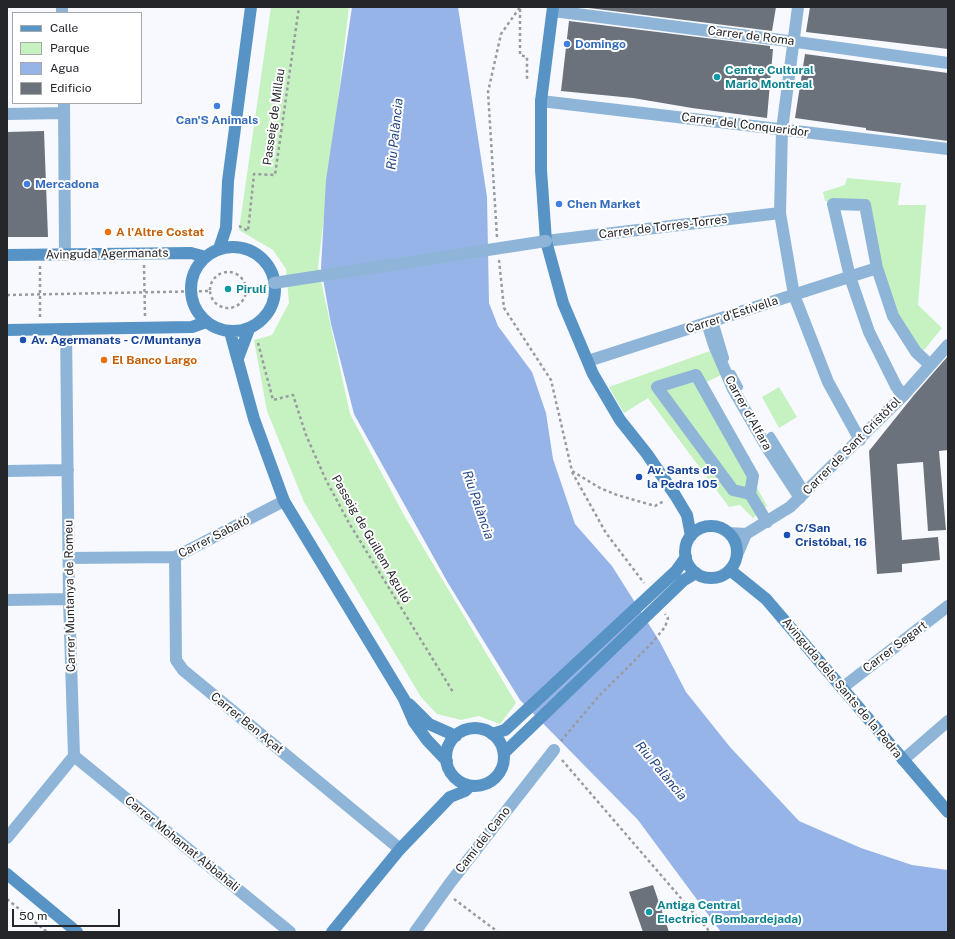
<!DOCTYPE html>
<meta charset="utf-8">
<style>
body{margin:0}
#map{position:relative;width:955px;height:939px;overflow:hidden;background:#f7f9fe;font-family:"Public Sans",sans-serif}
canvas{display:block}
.frame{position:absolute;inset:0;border:8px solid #24262a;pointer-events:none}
.legend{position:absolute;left:12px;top:12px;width:130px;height:92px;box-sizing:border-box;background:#fff;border:1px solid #a7a8aa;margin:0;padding:5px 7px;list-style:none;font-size:12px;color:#24262a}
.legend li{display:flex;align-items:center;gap:8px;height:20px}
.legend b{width:20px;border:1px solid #a7a8aa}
.scale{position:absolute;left:12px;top:909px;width:108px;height:18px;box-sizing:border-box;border:2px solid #24262a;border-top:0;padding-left:5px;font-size:12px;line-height:14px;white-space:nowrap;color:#24262a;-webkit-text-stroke:3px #fff;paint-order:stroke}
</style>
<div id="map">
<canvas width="955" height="939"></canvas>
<div class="frame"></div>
<ul class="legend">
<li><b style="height:5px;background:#5793c4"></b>Calle</li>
<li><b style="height:11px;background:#c6f1c0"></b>Parque</li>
<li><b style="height:11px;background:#97b4e9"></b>Agua</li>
<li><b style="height:11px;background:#6c727b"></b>Edificio</li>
</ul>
<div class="scale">50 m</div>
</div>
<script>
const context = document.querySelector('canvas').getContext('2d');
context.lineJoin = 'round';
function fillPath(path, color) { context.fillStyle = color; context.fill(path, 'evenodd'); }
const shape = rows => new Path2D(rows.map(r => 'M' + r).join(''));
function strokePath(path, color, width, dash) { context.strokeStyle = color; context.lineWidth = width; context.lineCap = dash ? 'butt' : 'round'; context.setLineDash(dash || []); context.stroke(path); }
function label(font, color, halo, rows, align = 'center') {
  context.font = font + ' "Public Sans",sans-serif'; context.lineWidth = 4; context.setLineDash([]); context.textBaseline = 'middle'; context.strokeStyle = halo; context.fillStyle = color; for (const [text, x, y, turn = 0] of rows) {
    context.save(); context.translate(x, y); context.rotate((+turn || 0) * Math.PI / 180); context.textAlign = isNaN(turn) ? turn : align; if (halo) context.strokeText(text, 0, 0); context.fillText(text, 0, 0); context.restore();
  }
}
const green = shape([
 [271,7,349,7,318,267,350,414,405,517,516,703,500,724,479,716,461,720,437,714,421,697,304,502,267,411,254,340,272,335,289,303,286,269,273,250,239,230],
 [847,178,901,183,898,205,926,205,918,305,942,328,920,355,893,316,865,205,825,201,823,192,845,185],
 [710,351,721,375,701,385,767,506,753,518,740,505,729,507,648,398,624,413,609,387],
 [779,387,797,417,779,428,762,397]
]);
const water = shape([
 [352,7,458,7,487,197,489,303,498,326,532,372,546,413,553,459,575,524,612,566,660,642,686,692,730,747,799,821,861,848,912,865,948,870,948,932,721,932,638,820,520,700,448,583,354,414,331,324,321,268,326,180]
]);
const building = shape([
 [581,7,776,7,772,31],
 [810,7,948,7,948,49,806,32],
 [569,21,770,46,770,49,773,49,767,118,692,108,633,98,561,91],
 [805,54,948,73,948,141,866,130,866,128,795,118],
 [44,131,48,237,7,237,7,132],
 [948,356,948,450,939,451,946,530,928,531,923,462,897,464,902,540,938,537,940,560,902,564,902,572,877,574,869,451,914,395],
 [653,885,669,932,643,932,629,892]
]);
const path = shape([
 [520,9,520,55,527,57,527,79],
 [239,226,248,231,254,174,275,175,299,7],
 [497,237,488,92,501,34,520,7],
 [499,260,504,308,551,380,572,471,600,488,617,495,655,506,664,501],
 [144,265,145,316],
 [40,266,40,317],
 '210 290a18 18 0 1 1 36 0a18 18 0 1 1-36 0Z',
 [245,288,263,285],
 [7,295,211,291],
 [258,343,273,400,293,395,306,435,326,480,349,523,453,692],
 [572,472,606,533,644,583],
 [561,741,598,697,651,644,665,627,668,618,665,614],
 [562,760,710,932],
 [7,899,47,932],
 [454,899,498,932]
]);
const lane = shape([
 [714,321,725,358],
 [732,374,739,387],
 [771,436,806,492]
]);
const street = shape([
 [62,7,62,13],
 [798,7,782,130,780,213,794,295,828,382,860,440],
 [553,11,804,43,948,63],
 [541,101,948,149],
 [64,103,65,255],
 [7,114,64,113],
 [546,241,780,213],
 [707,323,714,345,733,389,766,446,800,498],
 [588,361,877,268],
 [696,375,753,476,750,494,733,490,657,387,696,375],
 [903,396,896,386,869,332,850,277,833,204,865,205,877,268,893,316,916,352,930,365],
 [7,471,68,470],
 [750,494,767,522],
 [729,533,746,534,790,507,903,396,948,345],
 [737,555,746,534],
 [175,557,176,660,183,670,400,849],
 [69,558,175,557,284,501],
 [7,600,69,599],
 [842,688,948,606],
 [74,756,290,932],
 [903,760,948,721],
 [7,838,74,756,69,599,66,329],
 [415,932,450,883,554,750]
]);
const secondary = shape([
 [553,7,541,101,541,170,546,241,563,303,593,374,620,420,647,454,675,495,687,515,691,536],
 '191 289a42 42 0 1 1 84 0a42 42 0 1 1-84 0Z',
 [219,249,226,228,228,181,251,7],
 [7,255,191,253,206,257],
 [7,330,192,327,206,322],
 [230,332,254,419,284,501,404,699,414,722,427,740,447,761],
 [238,358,249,329],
 '685 552a26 26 0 1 1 52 0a26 26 0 1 1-52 0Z',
 [730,570,766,599,948,812],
 [409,704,429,724,456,736],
 '446 757a29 29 0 1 1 58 0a29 29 0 1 1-58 0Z',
 [7,874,77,932],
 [332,932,400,849,450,797,465,791,470,786]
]);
const streetBridge = shape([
 [274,283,546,241]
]);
const secondaryBridge = shape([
 [492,734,505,730,676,571,686,557],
 [504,753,684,580,696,573]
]);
const markers = [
 [567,44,4,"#3f7fe0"],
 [717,77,4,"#0f9aa8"],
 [217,106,4,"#3f7fe0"],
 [27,184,4,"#3f7fe0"],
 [559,204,4,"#3f7fe0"],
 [108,232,4,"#e8710a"],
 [228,289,4,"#0f9aa8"],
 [23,340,4,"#1a4fb4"],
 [104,360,4,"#e8710a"],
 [639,477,4,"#1a4fb4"],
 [787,535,4,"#1a4fb4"],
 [649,912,4,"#0f9aa8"]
];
const streetNames = [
 ["Carrer de Roma",751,36,7],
 ["Passeig de Millau",274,117,-82],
 ["Carrer del Conqueridor",745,125,7],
 ["Carrer de Torres-Torres",663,227,-7],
 ["Avinguda Agermanats",107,254,-1],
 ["Carrer d'Estivella",732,315,-18],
 ["Carrer d'Alfara",748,413,61],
 ["Carrer de Sant Cristòfol",852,446,-45],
 ["Carrer Sabató",214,537,-27],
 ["Passeig de Guillem Agulló",371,539,60],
 ["Carrer Muntanya de Romeu",70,596,-91],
 ["Carrer Segart",895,647,-37],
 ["Avinguda dels Sants de la Pedra",842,688,50],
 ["Carrer Ben Açat",247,723,39],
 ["Camí del Cano",483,840,-52],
 ["Carrer Mohamat Abbahali",182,844,39]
];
const shopNames = [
 ["Domingo",575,44],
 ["Can'S Animals",217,120,"center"],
 ["Mercadona",35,184],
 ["Chen Market",567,204]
];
const cultureNames = [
 ["Centre Cultural",725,70],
 ["Mario Montreal",725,84],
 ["Pirulí",236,289],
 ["Antiga Central",657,905],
 ["Electrica (Bombardejada)",657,919]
];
const foodNames = [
 ["A l'Altre Costat",116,232],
 ["El Banco Largo",112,360]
];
const transitNames = [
 ["Av. Agermanats - C/Muntanya",31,340],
 ["Av. Sants de",647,470],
 ["la Pedra 105",647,484],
 ["C/San",795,528],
 ["Cristóbal, 16",795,542]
];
const waterNames = [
 ["Riu Palància",395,134,-84],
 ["Riu Palància",478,505,71],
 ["Riu Palància",661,771,50]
];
fillPath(green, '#c6f1c0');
fillPath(water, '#97b4e9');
fillPath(building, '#6c727b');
strokePath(path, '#999ba0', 2.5, [3, 3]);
strokePath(lane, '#8eb5d7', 8);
strokePath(street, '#8eb5d7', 12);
strokePath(secondary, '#5793c4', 12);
strokePath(streetBridge, '#8eb5d7', 12);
strokePath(secondaryBridge, '#5793c4', 12);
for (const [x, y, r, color] of markers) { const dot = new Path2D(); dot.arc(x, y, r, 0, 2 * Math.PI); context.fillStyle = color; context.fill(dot); strokePath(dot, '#fff', 1.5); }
label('12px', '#24262a', '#fff', streetNames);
label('bold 12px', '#366cbe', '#fff', shopNames, 'left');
label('bold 12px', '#0d838f', '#fff', cultureNames, 'left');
label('bold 12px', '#c56008', '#fff', foodNames, 'left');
label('bold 12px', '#164399', '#fff', transitNames, 'left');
label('italic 13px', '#234483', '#fff', waterNames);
</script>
